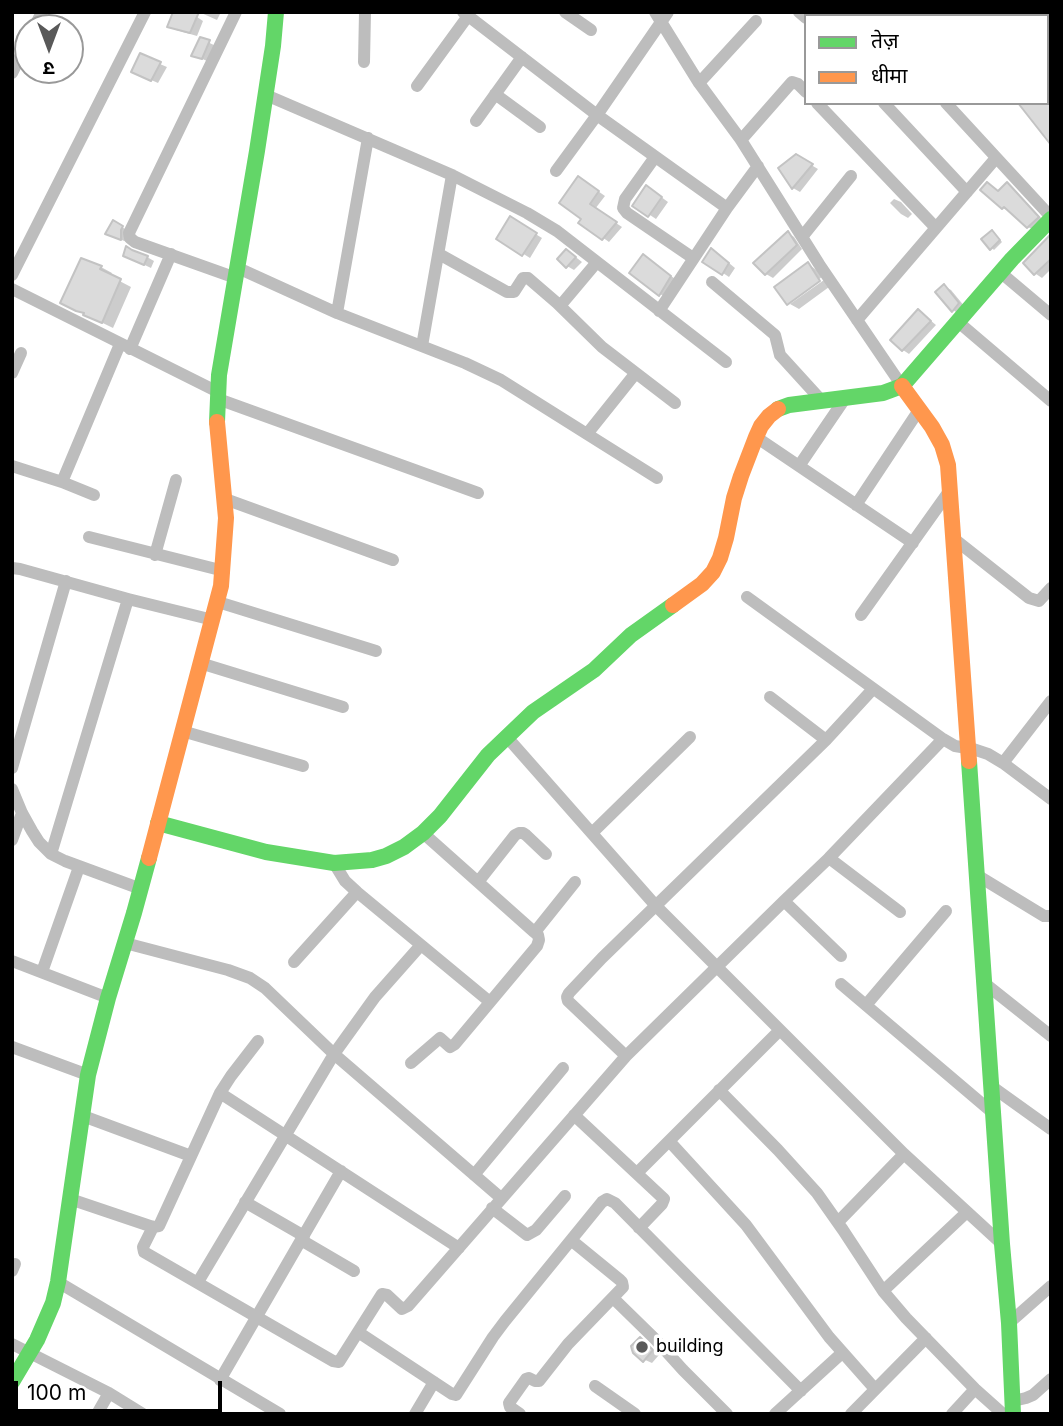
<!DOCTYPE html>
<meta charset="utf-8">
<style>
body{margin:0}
#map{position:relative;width:1063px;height:1426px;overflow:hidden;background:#fff;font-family:Inter,"Noto Sans Devanagari",sans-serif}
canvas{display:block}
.frame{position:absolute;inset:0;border:14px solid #000;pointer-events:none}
.legend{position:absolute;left:804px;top:14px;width:245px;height:91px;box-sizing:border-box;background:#fff;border:2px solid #999;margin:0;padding:9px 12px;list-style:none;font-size:21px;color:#000}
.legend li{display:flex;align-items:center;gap:14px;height:35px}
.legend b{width:35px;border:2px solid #999}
.north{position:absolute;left:14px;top:14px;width:70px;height:70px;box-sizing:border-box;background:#fff;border:2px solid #999;border-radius:50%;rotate:180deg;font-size:19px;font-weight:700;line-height:28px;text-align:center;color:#000}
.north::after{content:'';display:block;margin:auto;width:24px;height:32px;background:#595959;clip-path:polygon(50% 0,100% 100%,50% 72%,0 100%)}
.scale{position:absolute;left:14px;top:1381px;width:208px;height:32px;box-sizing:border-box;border:4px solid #000;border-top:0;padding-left:9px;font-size:21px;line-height:24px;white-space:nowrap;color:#000;-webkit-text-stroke:5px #fff;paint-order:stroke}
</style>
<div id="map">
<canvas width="1063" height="1426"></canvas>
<div class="frame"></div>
<ul class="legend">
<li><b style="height:9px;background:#63d668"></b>तेज़</li>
<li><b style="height:9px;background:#ff974d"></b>धीमा</li>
</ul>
<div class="north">उ</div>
<div class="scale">100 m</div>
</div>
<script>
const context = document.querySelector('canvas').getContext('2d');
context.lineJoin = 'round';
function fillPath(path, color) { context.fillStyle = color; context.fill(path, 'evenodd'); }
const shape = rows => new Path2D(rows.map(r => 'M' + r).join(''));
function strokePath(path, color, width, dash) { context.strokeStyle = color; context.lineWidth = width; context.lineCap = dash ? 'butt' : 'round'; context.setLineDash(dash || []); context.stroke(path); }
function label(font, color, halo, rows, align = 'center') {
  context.font = font + ' Inter,sans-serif'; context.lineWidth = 7; context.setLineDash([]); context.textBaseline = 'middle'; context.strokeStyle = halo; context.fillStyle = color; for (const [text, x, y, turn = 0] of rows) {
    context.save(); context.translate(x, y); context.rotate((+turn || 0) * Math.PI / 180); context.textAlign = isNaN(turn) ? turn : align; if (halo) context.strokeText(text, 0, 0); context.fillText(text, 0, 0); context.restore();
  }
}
const shadow = shape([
 [199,12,221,12,217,20],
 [819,12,835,12,832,16,824,16],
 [949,12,1051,12,1051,143,1047,103,1047,16,952,16],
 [197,17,203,21,197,36,176,30,169,26],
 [201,39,216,46,209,62,194,55],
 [141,56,167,67,158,83,140,75],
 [796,156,818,169,800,192,793,188,780,169],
 [585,182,605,196,595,209,622,227,609,242,581,222],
 [988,184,999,192,1007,184,1013,188,1044,221,1034,230,1028,227,1010,210,1009,211,1003,208,983,190],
 [653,191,668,202,656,219,635,205],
 [894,199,901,202,912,214,908,218,901,214,890,203],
 [511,219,542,238,530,258,498,238],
 [114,223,129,231,127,242,114,237],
 [788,233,794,237,802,249,773,278,766,274],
 [995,234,1002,242,994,250,983,239],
 [1051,240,1051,269,1042,278,1036,274,1026,263],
 [718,254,735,268,729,277,723,273],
 [573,255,582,262,574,270,567,266],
 [147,257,154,261,151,268,132,259],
 [644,257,681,283,670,300,660,294],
 [82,260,101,267,112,273,110,276,131,287,113,328,72,308],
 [808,264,818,271,822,277,790,300,790,304,788,303],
 [824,280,829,287,799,309,790,304],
 [944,286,951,290,965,307,959,314,953,310],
 [919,311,936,325,909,354,903,350],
 [640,1339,647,1343,659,1355,652,1363,643,1359]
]);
const building = shape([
 [173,12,199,12,190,33,167,27,173,12],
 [200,37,210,40,202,59,191,56,200,37],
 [140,53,161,62,151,81,131,72,140,53],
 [1018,103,1051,103,1051,145,1018,103],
 [796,154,813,164,792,189,778,168,796,154],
 [578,176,599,191,590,204,617,222,602,240,578,223,581,219,559,203,578,176],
 [987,182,998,191,1007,182,1039,217,1027,228,1004,207,1002,209,980,190,987,182],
 [646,185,662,197,648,217,632,206,646,185],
 [510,216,537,233,522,256,496,239,510,216],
 [113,220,123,226,121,230,121,240,105,234,113,220],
 [992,230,1000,240,990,250,981,239,992,230],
 [788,231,797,245,765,275,753,263,788,231],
 [1051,234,1051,259,1034,275,1023,263,1051,234],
 [126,246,132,250,148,256,144,265,123,256,126,246],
 [711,248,729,263,722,275,702,262,711,248],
 [566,249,576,257,566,268,557,259,566,249],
 [643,254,671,276,659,296,629,273,643,254],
 [81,258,102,266,100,269,121,279,102,323,83,315,84,313,76,311,60,303,81,258],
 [808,262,820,281,787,305,774,287,808,262],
 [944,284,959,303,952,312,935,292,944,284],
 [918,309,931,321,902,351,890,340,918,309],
 [640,1337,653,1350,643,1362,633,1353,632,1350,631,1346,640,1337]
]);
const street = shape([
 [463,12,597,115,727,208,758,166],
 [565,12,591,30],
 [655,12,699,83,741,140,819,264,902,386],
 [799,12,806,18],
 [878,16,881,12],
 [34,28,42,12],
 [364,62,365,12],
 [12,73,28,41],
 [699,83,756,21],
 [417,86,468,16],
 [495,94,540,127],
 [266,95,452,175,527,213,557,231,726,362],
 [817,103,936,228],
 [884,103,967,192],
 [946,103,1051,217],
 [476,121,522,57],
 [741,140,792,82,798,84,806,92],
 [655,157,625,199,623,208,627,213,693,258],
 [556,171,597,115,668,12],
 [802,237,851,176],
 [439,254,507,292,514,292,523,278,528,278,557,303,602,347,675,403],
 [238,268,337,313,465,363,501,380,657,478],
 [1000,272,1051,315],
 [12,275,145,12],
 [236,278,135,242,130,238,129,233,236,12],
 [712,282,775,335,780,355,821,400],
 [12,289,218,392],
 [560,306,597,262],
 [659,311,727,208],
 [337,313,368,138],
 [857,320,996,158],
 [957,321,1051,401],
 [422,346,452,175],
 [130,349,171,254],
 [12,373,21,353],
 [218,399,478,493],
 [587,434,635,374],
 [756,437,913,543],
 [12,466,62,482,94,495],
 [799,466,846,397],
 [62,482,120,344],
 [225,499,393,560],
 [856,505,919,410],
 [89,537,224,571],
 [953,538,1029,598,1039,601,1051,588],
 [155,555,176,480],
 [12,568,20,569,128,599,213,620],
 [747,597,943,739,955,746,973,749,988,754,1003,763,1051,799],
 [218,602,376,651],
 [861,615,950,490],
 [200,663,343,707],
 [770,697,826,740],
 [182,731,303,766],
 [506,736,656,906,904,1154,1002,1244],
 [1003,763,1051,701],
 [12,768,66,581],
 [12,789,22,813,32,831,39,842,51,854,65,861,141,889],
 [592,833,690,737],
 [12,840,22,813],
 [51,854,128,599],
 [829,858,900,912],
 [334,863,345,881,357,892,490,1002],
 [975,874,1044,916,1051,916],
 [478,882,515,835,519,833,523,833,526,835,546,854],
 [784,901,841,956],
 [535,932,575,882],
 [125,943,228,970,250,978,265,988,334,1054,501,1198],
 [12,961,108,998],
 [294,962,357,892],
 [42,972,79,867],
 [983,982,1051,1036],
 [841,984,993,1113],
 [866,1005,946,911],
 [12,1047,88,1075],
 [626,1056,568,1001,567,997,569,993,602,958,826,740,872,690],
 [411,1063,440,1038,450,1047,455,1044,537,946,539,940,538,935,533,931,423,833],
 [991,1086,1051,1129],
 [719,1090,778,1150,817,1193,843,1230,883,1291,906,1318,975,1389,1003,1414],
 [220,1093,459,1248],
 [574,1115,664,1199,662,1204,639,1228],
 [83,1116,191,1156],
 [670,1142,746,1225,829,1337,875,1389],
 [637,1173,780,1030],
 [474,1175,563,1068],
 [70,1199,153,1227,159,1226,220,1093,231,1076,258,1041],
 [245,1202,304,1236],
 [492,1208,527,1235,536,1230,565,1196],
 [838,1222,904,1154],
 [153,1227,143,1247,144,1252,333,1361,339,1362,382,1294,387,1295,402,1309,408,1306,626,1056,784,901,829,858,943,739],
 [301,1240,354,1271],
 [12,1271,15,1264],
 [58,1282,280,1414],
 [198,1282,334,1054,375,997,421,945],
 [883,1291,967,1212],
 [613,1298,655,1339,683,1370,727,1414],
 [1009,1323,1051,1286],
 [358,1332,452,1394,456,1395,493,1337,505,1321,602,1202,607,1199,615,1203,801,1391],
 [12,1344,109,1393,143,1414],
 [220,1380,341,1171],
 [595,1386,635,1414],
 [1013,1401,1026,1398,1033,1395,1051,1379],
 [97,1414,109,1393],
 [415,1414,434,1382],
 [520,1414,510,1407,509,1403,526,1379,529,1378,535,1381,539,1381,568,1344,623,1287,622,1282,620,1280,571,1240],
 [775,1414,842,1353],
 [851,1414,926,1338],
 [952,1414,975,1389]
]);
const fast = shape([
 [778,409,789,405,883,393,902,386,1012,259,1051,219],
 [217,422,219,375,257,151,273,46,276,12],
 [969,761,1002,1244,1009,1323,1013,1414],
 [158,823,266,852,334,863,372,860,386,856,404,847,423,833,440,816,488,755,533,712,594,670,631,635,673,605],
 [12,1382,37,1340,53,1303,58,1282,88,1075,108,998,134,913,149,858]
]);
const slow = shape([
 [902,386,932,427,942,445,948,465,969,761],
 [673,605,702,584,713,572,720,558,726,538,734,498,741,476,756,437,761,426,769,416,778,409],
 [149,858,221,586,226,518,217,422]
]);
const markers = [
 [642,1347,7,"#595959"]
];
const poiNames = [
 ["building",656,1347]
];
fillPath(shadow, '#0003');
fillPath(building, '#dbdbdb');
strokePath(building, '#c3c3c3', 2);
strokePath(street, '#bdbdbd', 12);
strokePath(fast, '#63d668', 16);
strokePath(slow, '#ff974d', 16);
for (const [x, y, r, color] of markers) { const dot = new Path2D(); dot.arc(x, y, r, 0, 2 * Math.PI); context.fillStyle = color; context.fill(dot); strokePath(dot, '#fff', 2.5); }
label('18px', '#000', '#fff', poiNames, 'left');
</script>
